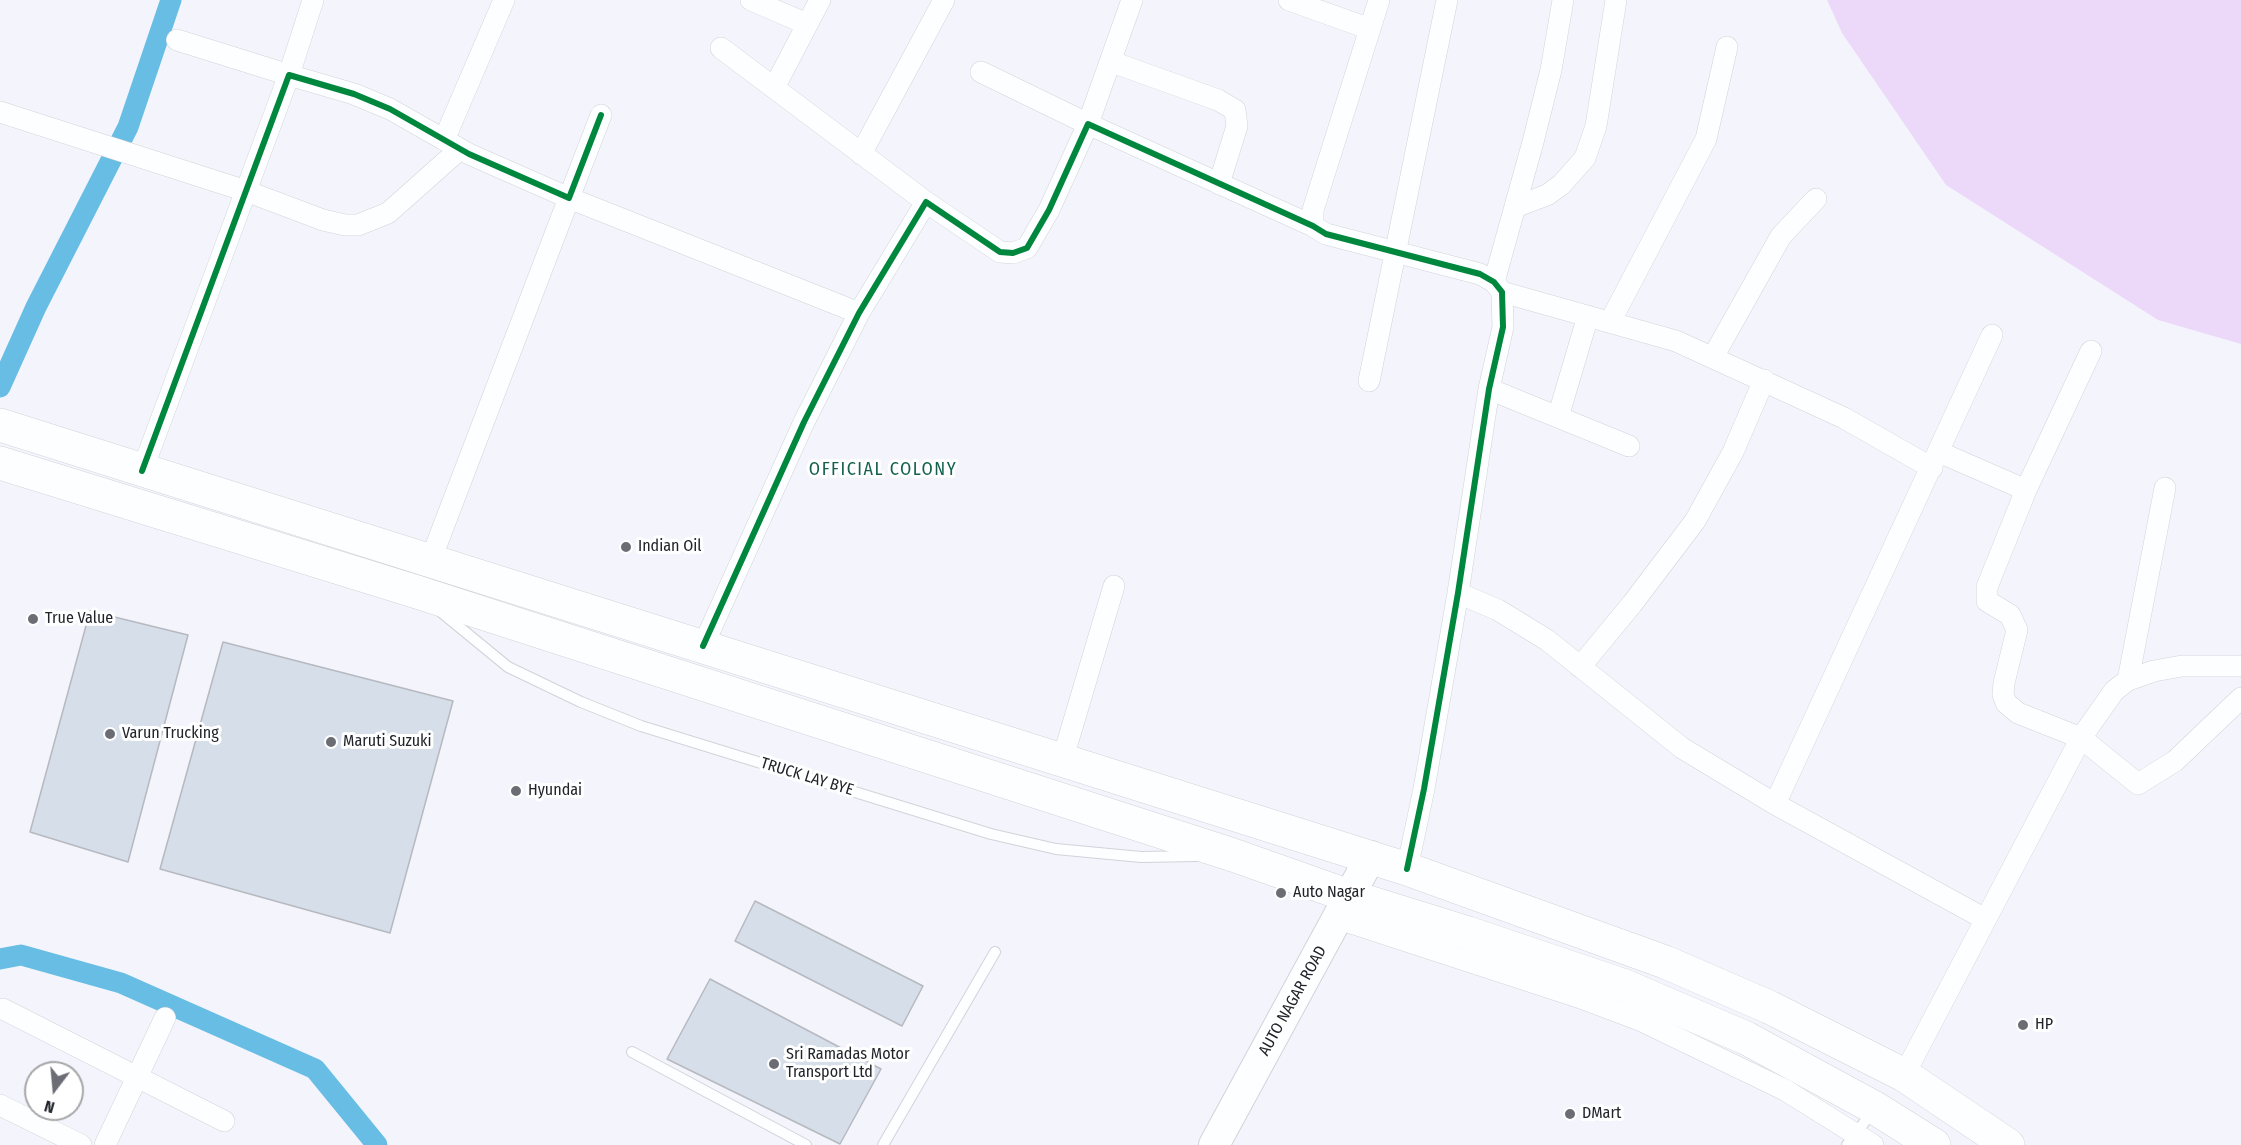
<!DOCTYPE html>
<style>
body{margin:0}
#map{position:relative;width:2241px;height:1145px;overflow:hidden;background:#f4f5fc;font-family:"Fira Sans Condensed",sans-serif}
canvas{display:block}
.north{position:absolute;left:24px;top:1061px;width:60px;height:60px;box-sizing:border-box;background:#fff;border:2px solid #a7a7aa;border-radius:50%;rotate:196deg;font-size:16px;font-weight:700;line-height:24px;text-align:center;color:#22242b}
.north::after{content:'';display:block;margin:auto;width:21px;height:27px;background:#6c6d74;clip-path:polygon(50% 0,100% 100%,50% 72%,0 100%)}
</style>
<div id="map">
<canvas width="2241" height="1145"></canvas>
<div class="north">N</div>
</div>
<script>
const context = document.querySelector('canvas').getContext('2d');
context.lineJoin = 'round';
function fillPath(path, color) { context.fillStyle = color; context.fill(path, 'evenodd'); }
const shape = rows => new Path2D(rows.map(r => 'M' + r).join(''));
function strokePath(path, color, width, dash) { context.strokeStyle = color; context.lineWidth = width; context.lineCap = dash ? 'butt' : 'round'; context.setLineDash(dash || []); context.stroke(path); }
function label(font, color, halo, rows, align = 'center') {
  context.font = font + ' "Fira Sans Condensed",sans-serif'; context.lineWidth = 6; context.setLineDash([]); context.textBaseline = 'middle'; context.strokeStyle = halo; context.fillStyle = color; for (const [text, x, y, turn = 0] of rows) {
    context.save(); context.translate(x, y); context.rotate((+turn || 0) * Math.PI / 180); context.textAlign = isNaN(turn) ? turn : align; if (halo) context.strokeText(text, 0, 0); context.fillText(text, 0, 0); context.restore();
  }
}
const green = shape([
 [1827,0,2241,0,2241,344,2158,320,1946,185,1842,33]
]);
const canal = shape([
 [0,387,36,307,128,127,171,0],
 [0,959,21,955,121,983,315,1069,377,1145]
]);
const building = shape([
 [90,611,188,635,128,862,30,832,90,611],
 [223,642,453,701,390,933,160,869,223,642],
 [755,901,923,986,902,1026,735,941,755,901],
 [710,979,881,1069,840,1144,667,1059,710,979]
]);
const lane = shape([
 [441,612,508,667,581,702,641,726,991,834,1056,849,1141,857,1197,856],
 [632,1052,806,1145],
 [883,1145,995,952],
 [1847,1145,1873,1111]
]);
const street = shape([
 [751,0,807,24],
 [1289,0,1370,29],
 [177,40,289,75,313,0],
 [721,48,926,202],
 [1112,62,1218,100,1235,110,1237,126,1219,184],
 [981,72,1088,124,1132,0],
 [774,88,820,0],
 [0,112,246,191,323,220,345,225,358,225,388,213,460,149],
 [444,140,504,0],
 [861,154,944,0],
 [1515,207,1547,195,1561,185,1585,158,1596,126,1616,0],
 [1313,226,1313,210,1379,0],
 [1494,282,1533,142,1551,70,1563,0],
 [1502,292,1676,341,1844,418,1932,468],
 [1610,322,1706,139,1727,47],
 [2091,351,2026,490,1987,587,1987,601,2010,615,2017,630,2004,683,2003,694,2006,703,2018,713,2081,738,2138,784,2175,761,2241,698],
 [1713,357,1781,236,1816,199],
 [1369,381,1447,0],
 [1489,389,1629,446],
 [1558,417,1588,316],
 [1939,452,2026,490],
 [142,471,289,75,354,94,390,109,469,154,569,198,601,115],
 [431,559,569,198,859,313],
 [1458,593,1498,610,1547,640,1682,748,1775,804,1985,919],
 [703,646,804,422,859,313,926,202,1000,252,1013,253,1027,248,1049,210,1088,124,1313,226,1326,234,1480,274,1494,282,1502,292,1503,327,1489,389,1458,593,1424,789,1407,869],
 [1580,667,1632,604,1695,521,1733,452,1764,380],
 [2128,680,2165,488],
 [1062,761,1114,586],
 [1775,804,1992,335],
 [1339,919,1578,997,1642,1021,1785,1090,1873,1145],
 [3,1009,224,1121],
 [1904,1075,2081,738,2114,691,2128,680,2154,671,2182,666,2241,666],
 [0,1105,81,1145],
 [105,1145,165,1018]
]);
const secondary = shape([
 [1214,1145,1371,856]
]);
const primary = shape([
 [0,425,1407,869,1665,962,1769,1007,1904,1075,2008,1145],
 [0,463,417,592,1233,855,1349,896,1468,933,1625,986,1746,1038,1875,1108,1934,1145]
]);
const cycleway = shape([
 [142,471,289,75,354,94,390,109,469,154,569,198,601,115],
 [703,646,804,422,859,313,926,202,1000,252,1013,253,1027,248,1049,210,1088,124,1313,226,1326,234,1480,274,1494,282,1502,292,1503,327,1489,389,1458,593,1424,789,1407,869]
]);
const markers = [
 [626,547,6,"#6c6d74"],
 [33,619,6,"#6c6d74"],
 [110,734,6,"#6c6d74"],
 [331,742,6,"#6c6d74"],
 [516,791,6,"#6c6d74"],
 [1281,893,6,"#6c6d74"],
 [2023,1025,6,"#6c6d74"],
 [774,1064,6,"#6c6d74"],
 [1570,1114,6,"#6c6d74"]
];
const poiNames = [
 ["Indian Oil",638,547],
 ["True Value",45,619],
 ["Varun Trucking",122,734],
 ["Maruti Suzuki",343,742],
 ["Hyundai",528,791],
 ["Auto Nagar",1293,893],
 ["HP",2035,1025],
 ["Sri Ramadas Motor",786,1055],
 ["Transport Ltd",786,1073],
 ["DMart",1582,1114]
];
const streetNames = [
 ["TRUCK LAY BYE",807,777,17],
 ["AUTO NAGAR ROAD",1293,1001,-61]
];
const neighbourhoodNames = [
 ["OFFICIAL COLONY",883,470]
];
fillPath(green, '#ecd9f9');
strokePath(canal, '#67bde4', 21);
fillPath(building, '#d6deea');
strokePath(building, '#b6b9bf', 1.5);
strokePath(lane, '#d1d3d9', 12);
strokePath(street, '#d1d3d9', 22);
strokePath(secondary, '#d1d3d9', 32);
strokePath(primary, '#d1d3d9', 34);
strokePath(lane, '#fdfeff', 10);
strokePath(street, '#fdfeff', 21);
strokePath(secondary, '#fdfeff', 30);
strokePath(primary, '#fdfeff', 33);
strokePath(cycleway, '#00873e', 6);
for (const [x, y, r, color] of markers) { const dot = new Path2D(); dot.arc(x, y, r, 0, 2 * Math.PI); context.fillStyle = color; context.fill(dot); strokePath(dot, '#fff', 2); }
label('16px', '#22242b', '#fff', poiNames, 'left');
label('16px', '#22242b', '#fff', streetNames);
context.letterSpacing = '1.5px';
label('18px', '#14624e', '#fff', neighbourhoodNames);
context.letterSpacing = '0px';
</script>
